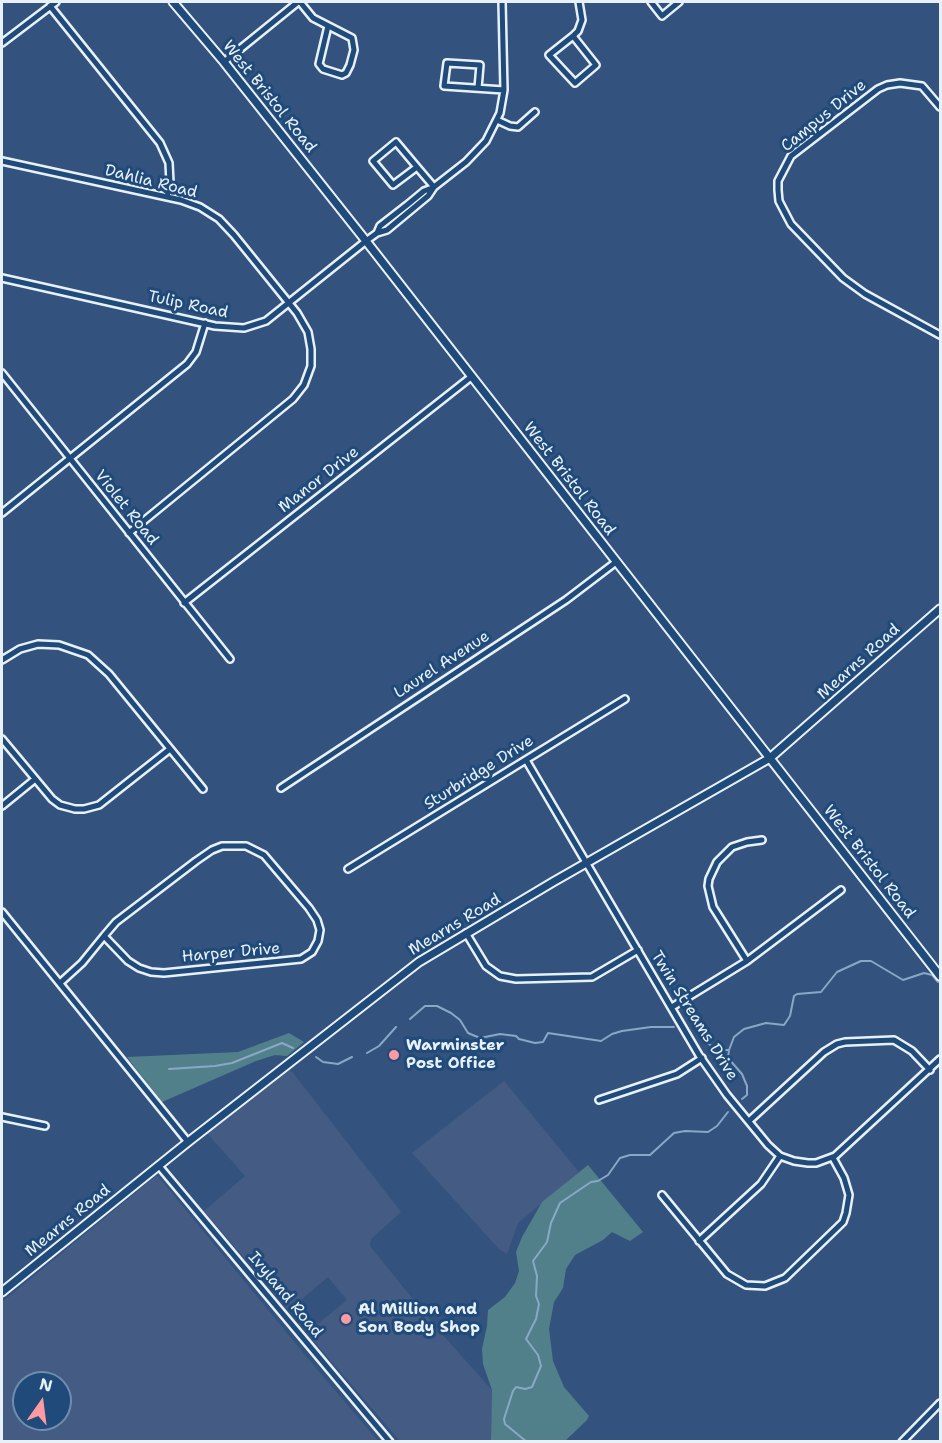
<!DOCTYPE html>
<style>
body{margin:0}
#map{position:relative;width:942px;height:1443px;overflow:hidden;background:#33537e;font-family:"Shantell Sans",sans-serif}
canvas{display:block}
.frame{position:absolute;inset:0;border:3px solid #e8f1f8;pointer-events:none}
.north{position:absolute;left:12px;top:1371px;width:60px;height:60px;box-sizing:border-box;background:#1f4a7a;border:2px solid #6f8dac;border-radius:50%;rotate:14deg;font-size:16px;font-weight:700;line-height:24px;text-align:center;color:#e8f1f8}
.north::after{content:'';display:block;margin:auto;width:21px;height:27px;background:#ff9aa2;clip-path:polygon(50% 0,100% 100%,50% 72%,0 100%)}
</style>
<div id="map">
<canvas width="942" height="1443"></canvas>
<div class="frame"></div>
<div class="north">N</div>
</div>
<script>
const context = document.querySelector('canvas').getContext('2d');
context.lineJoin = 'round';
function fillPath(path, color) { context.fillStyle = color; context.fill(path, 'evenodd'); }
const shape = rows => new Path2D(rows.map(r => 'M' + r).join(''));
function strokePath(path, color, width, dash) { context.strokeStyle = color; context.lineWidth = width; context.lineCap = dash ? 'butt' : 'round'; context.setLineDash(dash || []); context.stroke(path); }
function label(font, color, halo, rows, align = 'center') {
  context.font = font + ' "Shantell Sans",sans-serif'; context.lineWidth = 6; context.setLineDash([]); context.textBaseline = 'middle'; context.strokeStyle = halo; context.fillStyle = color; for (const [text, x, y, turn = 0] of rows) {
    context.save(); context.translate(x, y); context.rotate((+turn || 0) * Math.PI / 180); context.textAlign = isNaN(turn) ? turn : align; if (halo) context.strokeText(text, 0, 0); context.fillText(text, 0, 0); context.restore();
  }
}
const built = shape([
 [290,1069,401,1212,371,1239,370,1246,433,1324,492,1390,491,1441,400,1441,307,1333,347,1300,328,1277,289,1310,204,1211,245,1176,206,1132],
 [504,1081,579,1172,518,1223,507,1254,499,1249,412,1153],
 [157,1175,309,1360,378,1441,2,1442,2,1302],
 [24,1383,60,1383,60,1419,24,1419]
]);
const green = shape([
 [289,1033,304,1042,287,1056,275,1055,256,1061,162,1102,127,1057,238,1052],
 [588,1165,643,1232,630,1241,612,1232,603,1240,575,1255,566,1269,563,1288,554,1302,549,1329,553,1361,564,1387,589,1416,587,1420,565,1441,491,1441,492,1390,483,1364,482,1349,487,1326,488,1310,505,1297,515,1283,519,1271,516,1252,522,1237,542,1202]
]);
const stream = shape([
 [410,1019,425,1006,437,1006,451,1013,460,1020,468,1033,480,1038,500,1034,516,1036,519,1039,535,1043,543,1042,548,1033,601,1041,612,1034,622,1031,651,1027,674,1027],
 [705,1042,719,1050,729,1050],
 [367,1053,379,1046,396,1027],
 [316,1057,323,1062,338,1064,352,1057],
 [169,1069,215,1066,232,1063,282,1043,293,1048],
 [742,1099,747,1095,747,1086,742,1074,728,1058,729,1050,734,1037,744,1029,766,1023,784,1025,790,1016,794,996,797,994,821,992,837,972,861,961,871,961,903,980,924,973,932,975,938,982],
 [527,1442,505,1424,504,1419,513,1391,516,1387,525,1389,532,1387,541,1366,538,1355,526,1339,536,1319,539,1304,536,1296,537,1276,533,1261,547,1242,551,1223,560,1203,591,1182,598,1181,608,1175,620,1158,630,1155,650,1155,674,1133,685,1131,708,1132,717,1126,728,1112]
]);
const street = shape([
 [300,2,313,18,352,38,354,50,350,65,346,73,342,75,323,69,319,64,328,26],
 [651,2,662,16,679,2],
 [50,6,160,143,169,163,170,183,167,197],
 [573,36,596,65,575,83,549,55,573,36],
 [573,36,578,31,582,20,579,2],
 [2,43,56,2],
 [224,62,298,2],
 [478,88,480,65,447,63,444,86,504,90],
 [940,107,922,86,900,83,887,85,878,89,791,156,778,181,778,190,779,201,791,224,843,278,865,294,940,335],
 [497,120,510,126,518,127,535,112],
 [396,142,417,167,393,185,373,161,396,142],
 [2,161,181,200,200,207,219,219,234,235,297,313,308,332,311,349,311,366,304,385,293,399,129,533],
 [417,167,434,187],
 [377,233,380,226,407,205,424,191,432,188],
 [2,278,215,326,244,328,266,321,366,241,377,233,387,230,428,196,434,187,466,162,486,141,500,113,504,90,502,2],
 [2,373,230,659],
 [2,513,187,364,196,352,205,323],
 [184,603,471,377],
 [2,660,20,649,38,644,59,645,88,655,109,674,203,789],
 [2,739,52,799,60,805,75,809,84,809,99,805,170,749],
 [526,760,699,1055,727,1095,768,1145,780,1156,794,1161,808,1163,816,1163,835,1156,940,1059],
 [281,788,566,600,616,562],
 [2,806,34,780],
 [348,869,625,699],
 [2,912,188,1142],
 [466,933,486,966,500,976,516,979,592,977,638,950],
 [747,961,713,907,708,886,709,879,717,862,732,847,747,842,762,840],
 [60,983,82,963,104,936,116,922,196,861,212,850,222,846,246,846,264,855,309,908,317,920,320,930,318,941,312,952,301,959,164,973,151,972,139,968,128,961,104,936],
 [672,1007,747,961,841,890],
 [599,1100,677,1074,702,1058],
 [2,1117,45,1126],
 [749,1121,824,1052,837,1044,845,1042,894,1040,912,1051,930,1070],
 [159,1166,390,1442],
 [662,1195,727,1274,746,1285,765,1286,785,1278,843,1222,846,1213,849,1195,844,1178,833,1158],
 [699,1241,761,1184,780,1156],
 [902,1442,940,1403]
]);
const secondary = shape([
 [173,2,224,62,366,241,940,976],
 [2,1292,188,1142,419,962,553,882,770,758,940,609]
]);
const markers = [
 [394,1055,6,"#ff9aa2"],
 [346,1319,6,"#ff9aa2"]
];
const streetNames = [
 ["West Bristol Road",269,97,51],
 ["Campus Drive",824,116,-39],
 ["Dahlia Road",151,182,14],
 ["Tulip Road",188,305,12],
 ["West Bristol Road",569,479,52],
 ["Manor Drive",319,480,-38],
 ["Violet Road",126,508,51],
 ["Mearns Road",859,662,-42],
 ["Laurel Avenue",442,665,-33],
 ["Sturbridge Drive",479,773,-32],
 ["West Bristol Road",869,862,52],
 ["Mearns Road",455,925,-31],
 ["Harper Drive",231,953,-5],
 ["Twin Streams Drive",694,1016,58],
 ["Mearns Road",68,1221,-39],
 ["Ivyland Road",285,1295,50]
];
const poiNames = [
 ["Warminster",406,1046],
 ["Post Office",406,1064],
 ["Al Million and",358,1310],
 ["Son Body Shop",358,1328]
];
fillPath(built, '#445c83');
fillPath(green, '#51808a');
strokePath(stream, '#89a8c7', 2);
strokePath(street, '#e8f1f8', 10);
strokePath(secondary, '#e8f1f8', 11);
strokePath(street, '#1f4a7a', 5);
strokePath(secondary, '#1f4a7a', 7);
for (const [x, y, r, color] of markers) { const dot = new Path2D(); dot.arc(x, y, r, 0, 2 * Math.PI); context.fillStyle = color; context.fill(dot); strokePath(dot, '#1f4a7a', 2); }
label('16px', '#e8f1f8', '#1f4a7a', streetNames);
label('bold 16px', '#e8f1f8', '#1f4a7a', poiNames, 'left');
</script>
